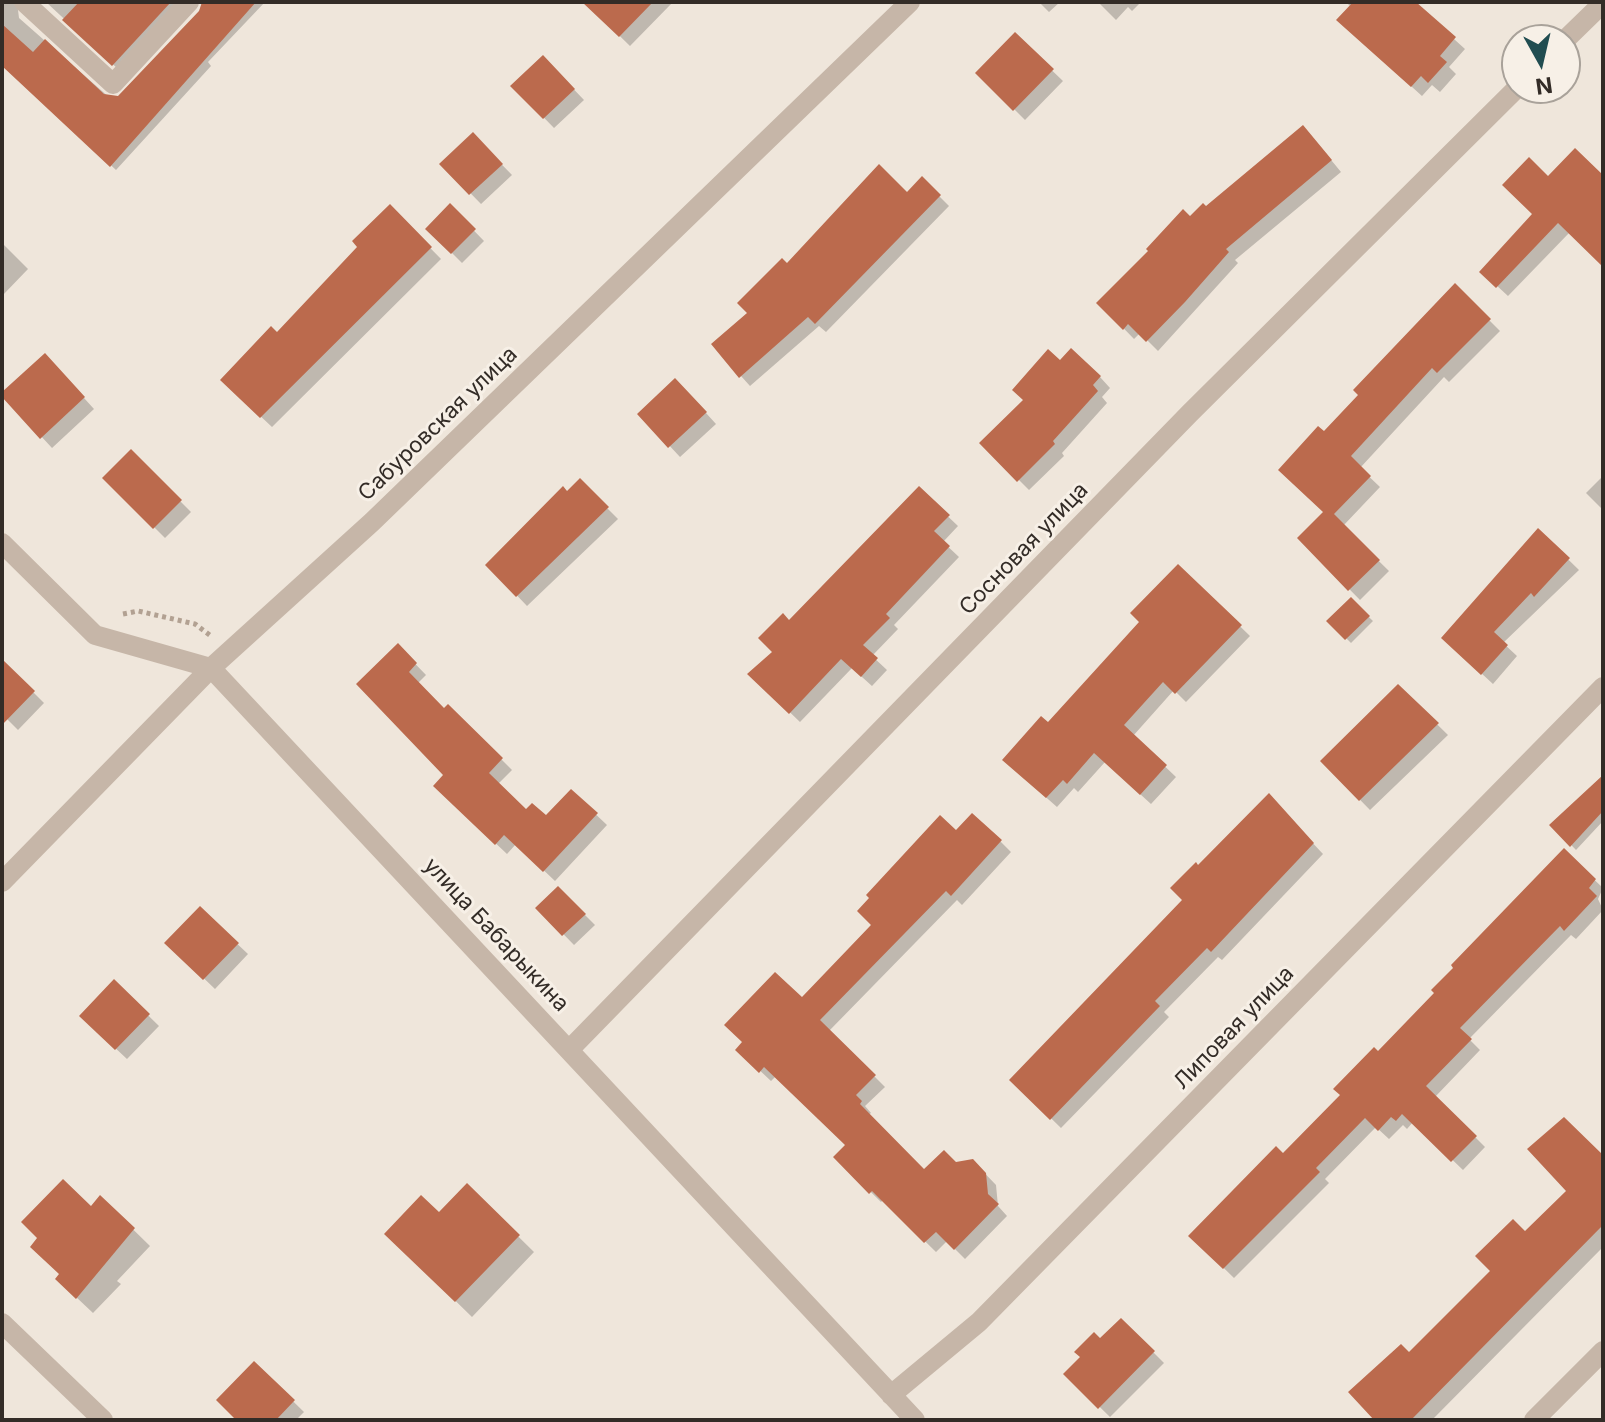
<!DOCTYPE html>
<meta charset="utf-8">
<style>
body{margin:0}
#map{position:relative;width:1605px;height:1422px;overflow:hidden;background:#efe6db;font-family:Inter,sans-serif}
canvas{display:block}
.frame{position:absolute;inset:0;border:4px solid #332c27;pointer-events:none}
.north{position:absolute;left:1501px;top:24px;width:80px;height:80px;box-sizing:border-box;background:#f7f0e7;border:2px solid #a9a29a;border-radius:50%;rotate:172deg;font-size:22px;font-weight:700;line-height:32px;text-align:center;color:#332c27}
.north::after{content:'';display:block;margin:auto;width:28px;height:36px;background:#214d51;clip-path:polygon(50% 0,100% 100%,50% 72%,0 100%)}
</style>
<div id="map">
<canvas width="1605" height="1422"></canvas>
<div class="frame"></div>
<div class="north">N</div>
</div>
<script>
const context = document.querySelector('canvas').getContext('2d');
context.lineJoin = 'round';
function fillPath(path, color) { context.fillStyle = color; context.fill(path, 'evenodd'); }
const shape = rows => new Path2D(rows.map(r => 'M' + r).join(''));
function strokePath(path, color, width, dash) { context.strokeStyle = color; context.lineWidth = width; context.lineCap = dash ? 'butt' : 'round'; context.setLineDash(dash || []); context.stroke(path); }
function label(font, color, halo, rows, align = 'center') {
  context.font = font + ' Inter,sans-serif'; context.lineWidth = 6; context.setLineDash([]); context.textBaseline = 'middle'; context.strokeStyle = halo; context.fillStyle = color; for (const [text, x, y, turn = 0] of rows) {
    context.save(); context.translate(x, y); context.rotate((+turn || 0) * Math.PI / 180); context.textAlign = isNaN(turn) ? turn : align; if (halo) context.strokeText(text, 0, 0); context.fillText(text, 0, 0); context.restore();
  }
}
const shadow = shape([
 [2,2,17,2,19,18,111,99,123,95,200,12,203,2,265,2,208,62,211,66,116,170,2,63],
 [46,2,180,2,118,69],
 [585,2,673,2,630,46],
 [1039,2,1060,2,1049,12],
 [1098,2,1141,2,1132,11,1128,7,1116,20],
 [1346,2,1413,2,1465,49,1449,67,1456,74,1440,92,1432,85,1422,96,1349,30,1351,7],
 [1015,35,1063,81,1025,120,978,73],
 [543,57,584,100,554,128,513,86],
 [473,135,512,175,481,204,442,164],
 [1313,138,1341,172,1235,260,1238,263,1158,351,1140,333,1134,339,1099,303,1191,218],
 [1603,177,1603,264,1570,232,1508,296,1482,272,1535,214,1548,178],
 [922,179,949,206,826,332,819,326,750,386,741,376,750,313,787,266,907,194],
 [450,206,484,241,462,263,428,229],
 [390,207,441,259,272,427,222,380,277,335,360,247],
 [2,243,28,269,2,296],
 [1455,286,1500,331,1449,382,1444,377,1360,468,1380,487,1343,526,1389,571,1360,600,1299,538,1325,512,1324,434],
 [1060,363,1100,377,1110,388,1102,397,1107,403,1062,453,1064,456,1029,490,982,443],
 [55,366,94,409,52,448,2,394],
 [686,391,716,424,680,457,640,414],
 [131,452,191,512,165,538,105,478],
 [1603,476,1603,510,1586,493],
 [580,481,618,519,527,606,488,565],
 [919,489,958,526,943,542,959,557,894,625,898,629,872,656,887,670,872,686,852,668,800,722,750,674,775,652,790,623],
 [1538,530,1579,570,1503,643,1517,656,1493,684,1454,648],
 [1178,566,1250,636,1186,702,1174,690,1133,736,1176,777,1151,804,1105,762,1078,792,1074,788,1057,807,1015,770,1048,725,1142,622],
 [1351,600,1373,621,1351,643,1329,621],
 [398,646,426,675,418,683,444,711,448,706,512,770,498,784,526,812,546,818,571,791,607,825,555,881,516,844,507,854,435,786,446,775],
 [12,671,44,703,18,730,2,714,2,681],
 [1398,686,1448,735,1370,810,1322,761],
 [1603,788,1603,821,1576,850,1552,825],
 [1278,806,1323,854,1222,960,1218,957,1164,1012,1169,1017,1061,1128,1012,1080],
 [956,833,1000,841,1011,852,962,905,957,900,829,1031,885,1087,865,1106,871,1113,868,1115,924,1171,973,1161,996,1185,998,1206,1007,1216,965,1259,947,1241,936,1252,883,1200,881,1202,835,1157,847,1145,776,1076,771,1081,738,1050,802,1000],
 [1564,851,1603,888,1598,899,1603,910,1576,939,1571,935,1469,1039,1480,1050,1435,1097,1485,1147,1463,1170,1413,1122,1407,1129,1403,1125,1389,1139,1376,1127,1325,1179,1329,1183,1234,1278,1191,1236,1283,1156,1342,1095],
 [558,888,595,925,574,945,538,908],
 [200,909,248,954,215,989,167,943],
 [114,982,159,1026,127,1059,81,1016],
 [1603,1156,1603,1247,1432,1420,1376,1420,1409,1354],
 [467,1186,534,1252,472,1317,387,1234,439,1215],
 [101,1198,150,1246,117,1281,121,1284,93,1313,57,1279,61,1275,40,1238,91,1208],
 [1121,1320,1164,1363,1110,1417,1066,1374],
 [254,1363,304,1412,296,1420,239,1420]
]);
const building = shape([
 [79,2,171,2,112,66,62,20],
 [202,2,256,2,110,167,2,66,2,24,33,52,45,39,104,94,118,96,199,11],
 [582,2,653,2,619,37],
 [1353,2,1416,2,1456,37,1440,56,1447,62,1428,83,1421,76,1411,87,1336,20],
 [1015,32,1054,69,1013,111,975,73],
 [543,55,575,89,543,119,510,86],
 [1303,125,1332,160,1226,249,1229,252,1185,302,1146,342,1128,324,1123,330,1096,303,1148,251,1146,249,1183,209,1190,216,1203,203,1206,206],
 [473,132,503,164,469,195,439,164],
 [1575,148,1603,175,1603,267,1558,223,1496,288,1479,272,1532,214,1502,185,1529,157,1548,176],
 [879,164,907,192,922,176,941,195,815,324,808,317,739,378,711,344,747,313,737,303,782,258,787,263],
 [450,203,476,229,451,254,425,229],
 [390,204,432,247,260,418,220,380,271,326,277,332,357,247,352,241],
 [1455,283,1491,319,1437,373,1432,368,1351,456,1371,476,1334,514,1380,560,1348,591,1297,538,1323,512,1278,470,1318,426,1324,431,1358,395,1353,390],
 [1071,348,1101,376,1093,385,1098,391,1053,441,1055,444,1017,482,979,443,1023,400,1012,390,1048,349,1060,360],
 [45,353,85,397,40,439,2,397,2,392],
 [675,378,707,412,668,448,637,414],
 [131,449,182,500,153,529,102,478],
 [580,478,609,507,516,597,485,565,563,486,567,491],
 [919,486,950,515,934,531,950,546,886,614,890,618,863,645,878,658,861,677,841,659,789,714,747,674,772,652,758,638,783,613,789,620],
 [1538,528,1570,558,1534,597,1531,593,1494,632,1508,645,1481,675,1441,638],
 [1178,564,1242,625,1175,694,1163,682,1124,725,1167,765,1140,795,1094,753,1067,784,1063,780,1046,798,1002,760,1041,716,1048,722,1139,622,1130,613],
 [1351,597,1370,616,1345,640,1326,621],
 [398,643,417,663,409,672,444,708,448,704,503,758,489,773,526,809,532,803,546,815,571,789,598,813,543,872,504,835,495,845,433,786,443,775,356,684],
 [2,659,35,691,2,725],
 [1398,684,1439,723,1359,801,1320,761],
 [1603,775,1603,811,1570,847,1549,825],
 [1269,793,1314,843,1211,952,1207,948,1155,1001,1160,1006,1050,1120,1009,1080,1182,900,1170,888,1196,862,1198,865],
 [972,813,1002,840,951,896,946,891,820,1020,876,1075,856,1095,862,1101,860,1104,924,1169,944,1150,956,1162,973,1159,986,1173,988,1194,999,1204,954,1250,936,1232,924,1243,872,1191,869,1194,833,1157,845,1145,764,1067,759,1073,735,1050,742,1042,724,1025,775,972,802,997,871,925,857,911,869,898,866,895,940,815,956,830],
 [1564,848,1596,879,1589,888,1597,896,1564,931,1560,926,1460,1028,1472,1039,1426,1086,1477,1136,1451,1162,1402,1114,1396,1121,1391,1117,1378,1131,1365,1118,1316,1168,1320,1172,1223,1269,1188,1236,1276,1146,1283,1153,1340,1095,1333,1089,1374,1047,1378,1051,1434,993,1431,990,1453,968,1451,965],
 [558,886,586,914,562,936,535,908],
 [200,906,239,943,203,980,164,943],
 [114,979,150,1014,115,1050,79,1016],
 [1564,1117,1603,1155,1603,1225,1411,1420,1374,1420,1348,1392,1401,1344,1409,1352,1490,1271,1475,1256,1513,1219,1525,1231,1566,1191,1527,1149],
 [63,1179,91,1206,100,1195,135,1228,76,1299,55,1279,59,1274,30,1247,37,1238,21,1222],
 [467,1183,520,1235,455,1302,384,1234,421,1195,439,1212],
 [1121,1318,1155,1351,1098,1409,1063,1374,1080,1357,1074,1352,1094,1332,1100,1338],
 [254,1361,295,1400,276,1420,236,1420,216,1400]
]);
const path = shape([
 [123,614,138,611,195,624,211,636]
]);
const lane = shape([
 [24,2,113,84,189,2]
]);
const street = shape([
 [1565,40,1603,3],
 [2,543,95,635,211,668,915,1420],
 [2,882,211,668,372,522,910,2],
 [570,1049,1190,413,1517,88],
 [2,1323,103,1420],
 [891,1395,979,1322,1603,687],
 [1534,1420,1603,1351]
]);
const streetNames = [
 ["Сабуровская улица",438,424,-44],
 ["Сосновая улица",1024,549,-46],
 ["улица Бабарыкина",496,935,47],
 ["Липовая улица",1234,1028,-46]
];
fillPath(shadow, '#0003');
fillPath(building, '#bb6a4d');
strokePath(path, '#b2a192', 5, [4, 4]);
strokePath(lane, '#c6b6a8', 20);
strokePath(street, '#c6b6a8', 20);
label('22px', '#332c27', '#f7f0e7', streetNames);
</script>
